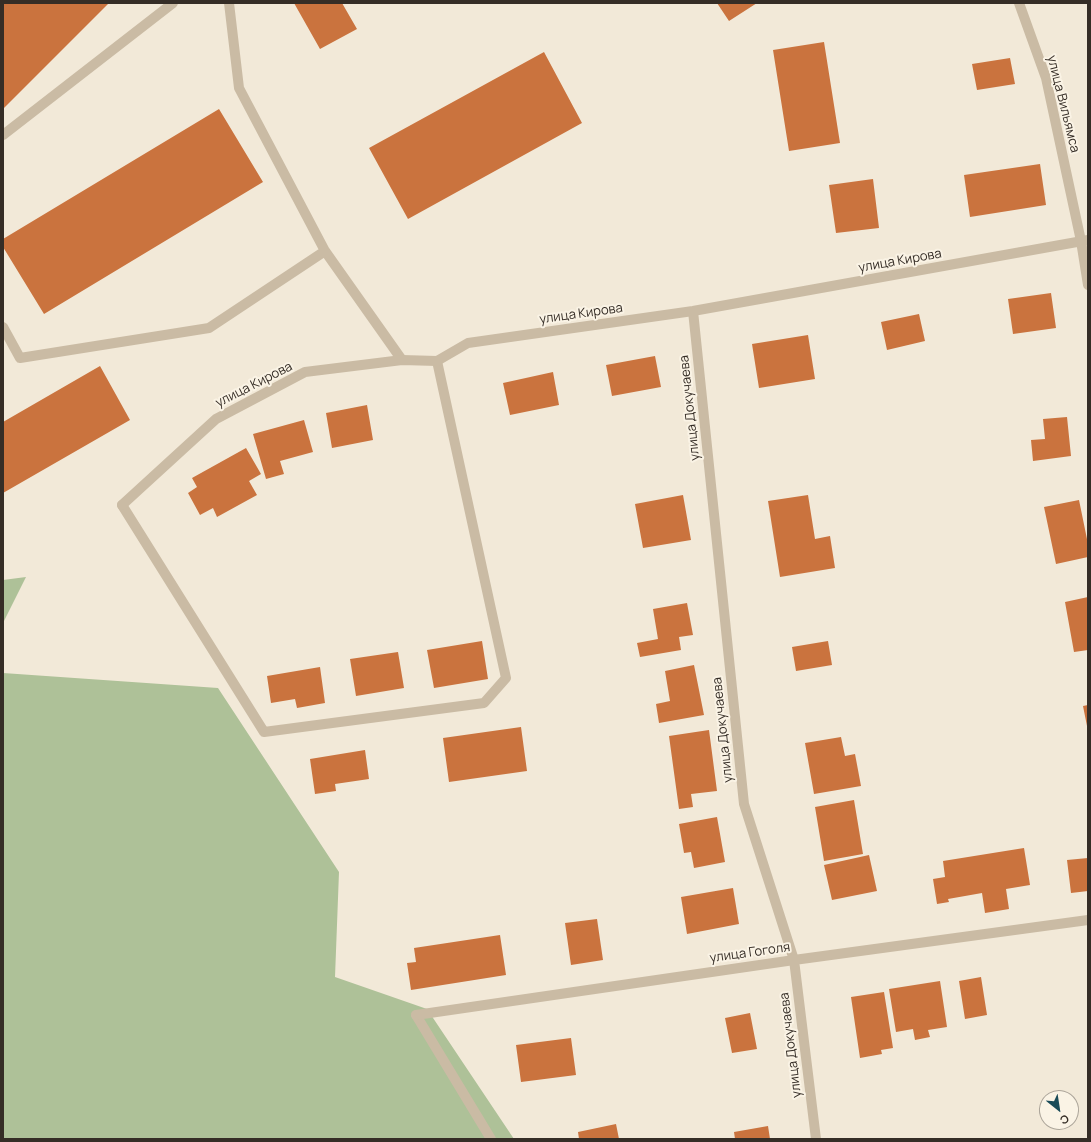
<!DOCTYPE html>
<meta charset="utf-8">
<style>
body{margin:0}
#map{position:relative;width:1091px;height:1142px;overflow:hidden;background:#f2e9d8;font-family:Manrope,sans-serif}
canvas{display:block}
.frame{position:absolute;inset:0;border:4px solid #352d26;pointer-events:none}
.north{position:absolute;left:1039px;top:1090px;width:40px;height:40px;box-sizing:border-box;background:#faf3e5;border:1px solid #aba499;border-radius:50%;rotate:150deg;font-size:11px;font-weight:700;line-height:16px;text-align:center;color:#352d26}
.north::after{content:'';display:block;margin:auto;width:14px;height:18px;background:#1a4b58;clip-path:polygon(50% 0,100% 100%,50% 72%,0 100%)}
</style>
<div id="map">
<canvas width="1091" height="1142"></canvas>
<div class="frame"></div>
<div class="north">С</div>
</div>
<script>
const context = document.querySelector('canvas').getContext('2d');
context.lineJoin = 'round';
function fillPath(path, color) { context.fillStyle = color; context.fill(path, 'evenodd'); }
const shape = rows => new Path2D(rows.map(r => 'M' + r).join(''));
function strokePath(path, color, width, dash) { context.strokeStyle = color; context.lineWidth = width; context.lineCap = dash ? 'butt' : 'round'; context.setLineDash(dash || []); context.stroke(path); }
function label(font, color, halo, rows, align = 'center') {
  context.font = font + ' Manrope,sans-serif'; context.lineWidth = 4; context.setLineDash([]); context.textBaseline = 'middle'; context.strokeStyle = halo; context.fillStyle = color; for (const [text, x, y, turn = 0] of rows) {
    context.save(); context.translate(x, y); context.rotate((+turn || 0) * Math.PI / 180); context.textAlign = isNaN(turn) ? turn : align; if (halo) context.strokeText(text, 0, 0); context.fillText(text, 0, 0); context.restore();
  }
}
const green = shape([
 [26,577,3,623,3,580],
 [3,673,218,688,339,872,335,977,427,1009,514,1139,3,1139]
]);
const building = shape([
 [3,3,109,3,3,109],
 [294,3,342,3,357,29,320,49],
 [717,3,757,3,729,21],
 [824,42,840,143,789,151,773,50],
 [544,52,582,123,408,219,369,148],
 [1010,58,1015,84,977,90,972,64],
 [219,109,263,182,44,314,3,247,3,239],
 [1040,164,1046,205,970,217,964,175],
 [873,179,879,228,836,233,829,185],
 [1051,293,1056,328,1013,334,1008,299],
 [919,314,925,341,887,350,881,322],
 [808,335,815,379,759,388,752,344],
 [655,356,661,387,612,396,606,365],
 [100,366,130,420,3,493,3,422],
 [553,372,559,405,510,415,503,383],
 [367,405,373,440,332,448,326,413],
 [1067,417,1071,456,1033,461,1031,440,1045,439,1043,419],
 [304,420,313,452,280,461,284,474,266,479,253,434],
 [246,448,261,474,249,481,257,495,217,517,213,508,200,515,188,493,197,487,192,478],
 [683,495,691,540,643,548,635,504],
 [808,495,815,539,830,536,835,568,780,577,768,501],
 [1079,500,1088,544,1088,557,1056,564,1044,507],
 [1088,597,1088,650,1074,652,1065,602],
 [687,603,693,635,679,637,681,650,640,657,637,643,658,639,653,609],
 [482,641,488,679,434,688,427,650],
 [828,641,832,665,796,671,792,647],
 [398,652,404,688,356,696,350,659],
 [694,665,704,715,659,723,656,704,670,701,665,671],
 [320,667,325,703,297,708,295,699,271,703,267,676],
 [1088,705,1088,726,1087,726,1083,706],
 [521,727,527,771,449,782,443,738],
 [709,730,717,791,691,794,693,807,679,809,669,736],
 [841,737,845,756,855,754,861,786,814,794,805,743],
 [365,750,369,779,335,784,336,791,315,794,310,759],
 [854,800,863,854,824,861,815,807],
 [717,817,725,862,694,868,691,852,684,853,679,824],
 [1024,848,1030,885,1006,889,1009,909,985,913,982,893,948,899,949,902,937,904,933,879,945,877,943,861],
 [869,855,877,891,832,900,824,865],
 [1088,858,1088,891,1071,893,1067,860],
 [733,888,739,924,687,934,681,897],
 [597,919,603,960,571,965,565,923],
 [500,935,506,975,411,990,407,963,416,962,414,948],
 [981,977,987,1015,965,1019,959,981],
 [940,981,947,1027,928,1030,930,1037,915,1040,913,1029,896,1032,889,989],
 [884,992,893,1048,881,1050,882,1054,860,1058,851,997],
 [750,1013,757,1049,732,1053,725,1018],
 [571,1038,576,1075,521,1082,516,1045],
 [616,1124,619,1139,579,1139,578,1132],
 [768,1126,770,1139,735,1139,734,1132]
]);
const service = shape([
 [229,3,239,88,325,251,402,360],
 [3,135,173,3],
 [3,327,20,358,209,328,325,251],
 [122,505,264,732,484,703,506,678,437,361],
 [416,1015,491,1139]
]);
const minor = shape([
 [1019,3,1046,78,1081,241,1088,285],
 [693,311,744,804,794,960,816,1139],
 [122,505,216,419,305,372,402,360,437,361,468,343,693,311,1088,240],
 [416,1015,794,960,1088,920]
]);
const streetNames = [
 ["улица Вильямса",1063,104,76],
 ["улица Кирова",900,261,-10],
 ["улица Кирова",581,314,-8],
 ["улица Кирова",254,385,-27],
 ["улица Докучаева",690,408,-96],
 ["улица Докучаева",723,730,-96],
 ["улица Гоголя",750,953,-8],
 ["улица Докучаева",791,1045,-97]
];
fillPath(green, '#aec198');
fillPath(building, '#ca733e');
strokePath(service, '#cabba4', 10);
strokePath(minor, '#cabba4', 10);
label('13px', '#352d26', '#faf3e5', streetNames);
</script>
